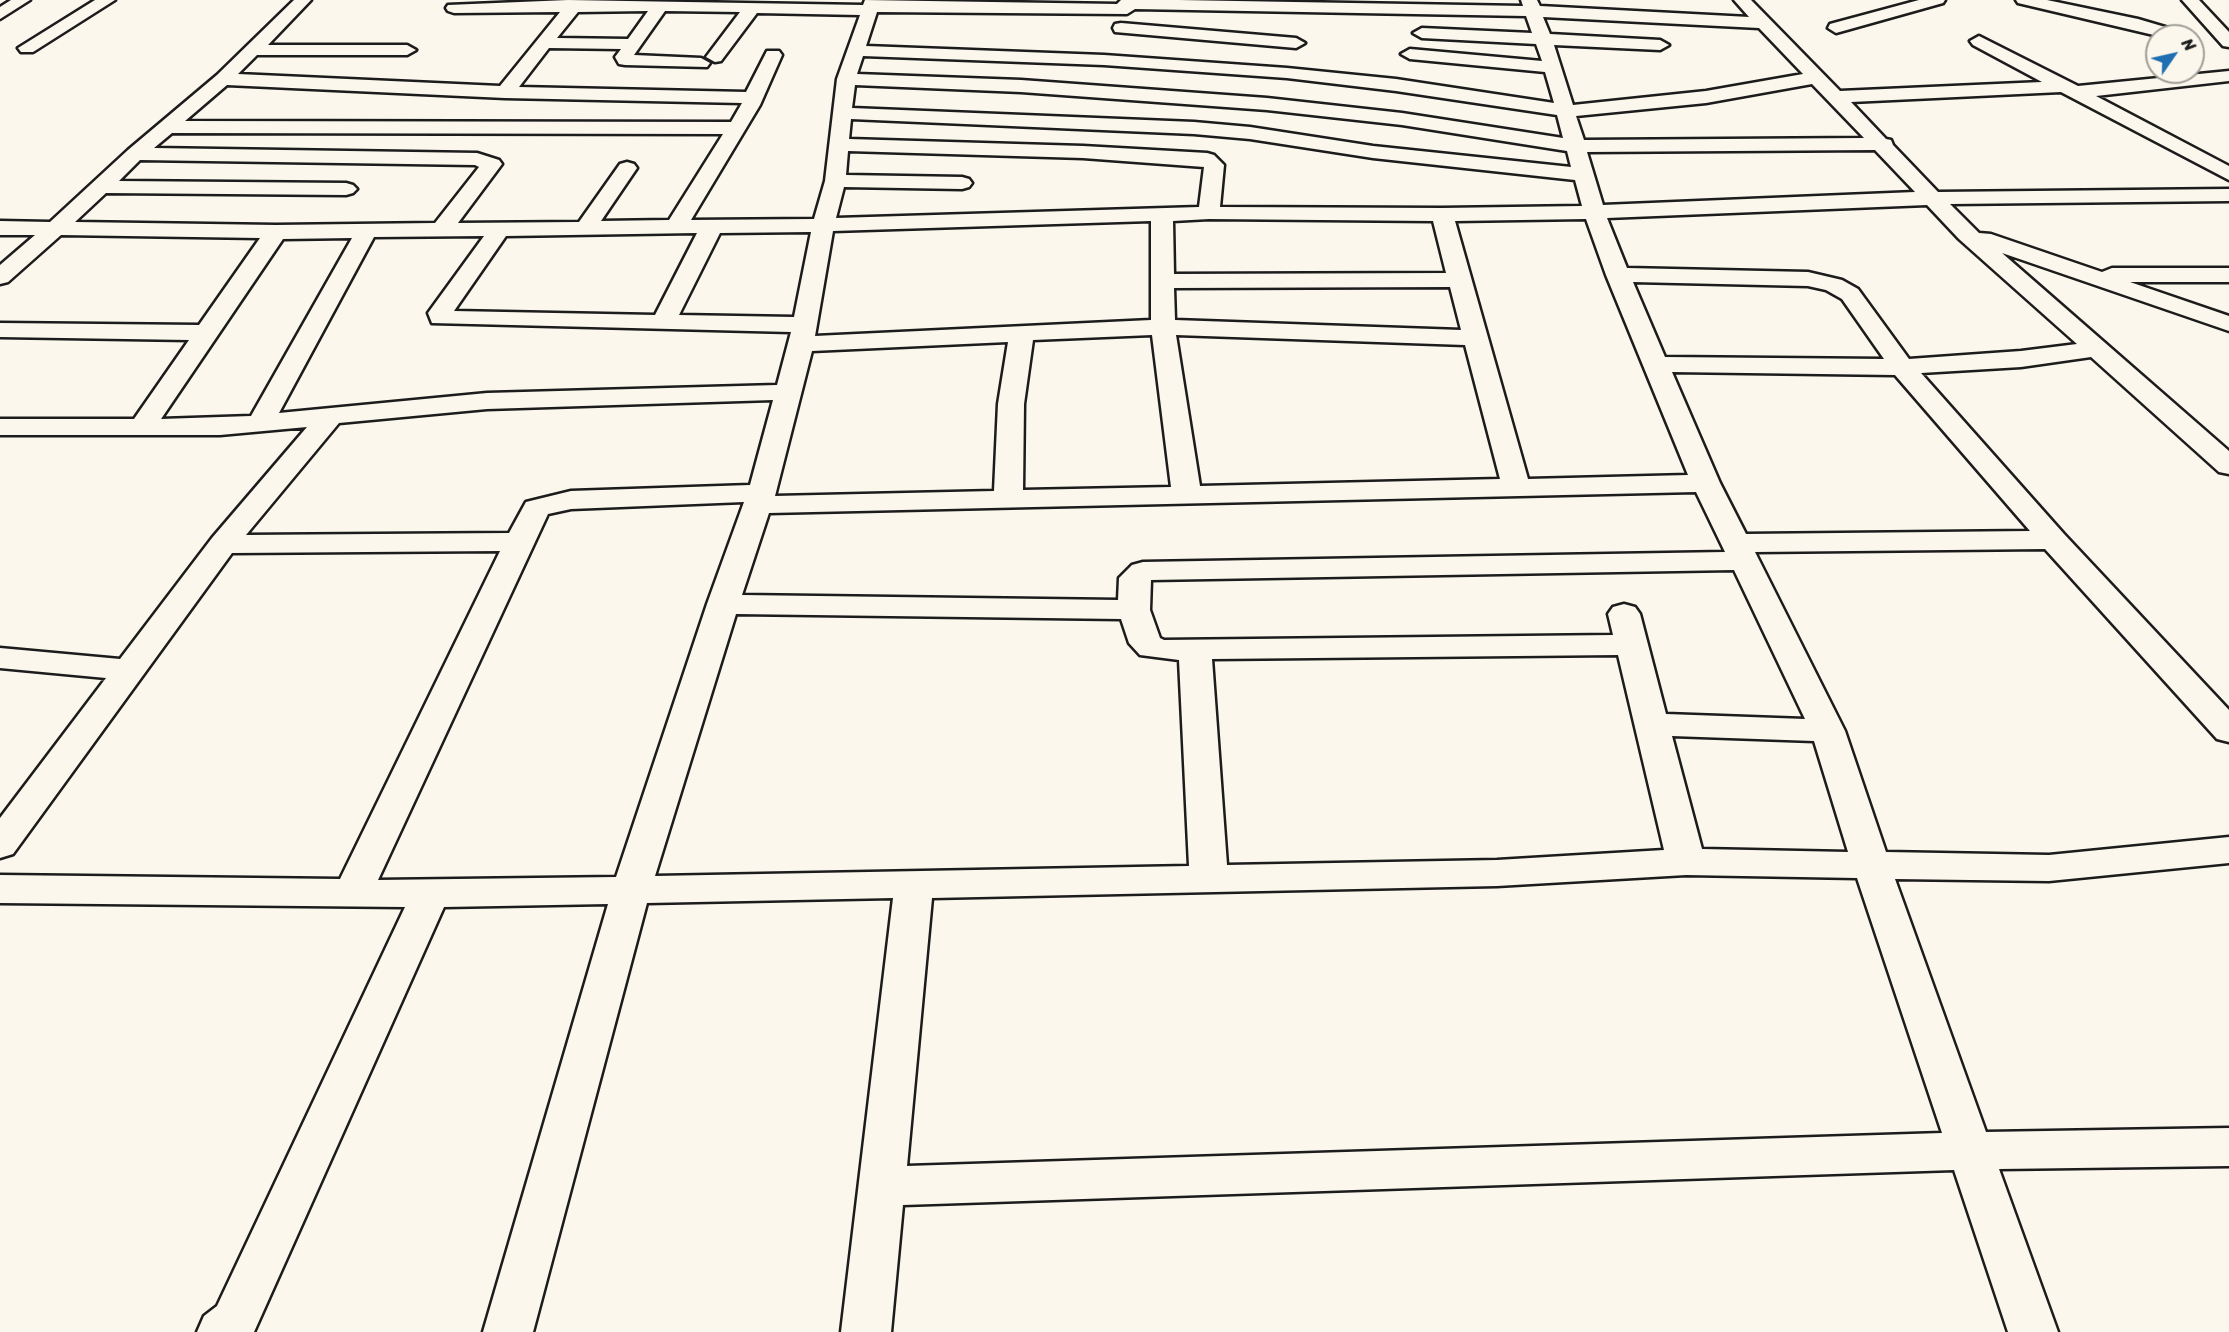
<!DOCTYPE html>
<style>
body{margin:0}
#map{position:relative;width:2229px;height:1332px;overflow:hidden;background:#fbf7ec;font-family:Sriracha,sans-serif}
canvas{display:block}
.north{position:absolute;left:2145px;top:24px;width:60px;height:60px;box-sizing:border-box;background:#fbf7ec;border:2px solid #a29f99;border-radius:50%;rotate:56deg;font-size:16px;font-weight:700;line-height:24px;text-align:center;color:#1c1c1c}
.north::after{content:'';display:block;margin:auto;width:21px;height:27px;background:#1f6fb2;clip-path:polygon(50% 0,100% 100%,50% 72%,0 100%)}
</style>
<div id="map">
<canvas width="2229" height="1332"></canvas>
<div class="north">N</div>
</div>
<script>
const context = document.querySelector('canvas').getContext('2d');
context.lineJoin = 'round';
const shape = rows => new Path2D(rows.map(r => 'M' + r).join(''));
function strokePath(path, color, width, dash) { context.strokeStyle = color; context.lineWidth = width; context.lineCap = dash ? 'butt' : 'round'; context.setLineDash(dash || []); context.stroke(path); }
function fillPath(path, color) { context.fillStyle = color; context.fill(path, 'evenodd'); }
const street = shape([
 [11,0,30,0,0,19,0,7,11,0],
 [95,0,115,0,33,52,21,52,18,48,95,0],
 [294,0,311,0,268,45,407,45,416,50,407,55,257,55,238,74,500,86,560,12,454,13,448,11,446,8,448,5,568,0,863,5,865,0,1117,4,1121,0,1179,0,1523,6,1521,0,1537,0,1540,6,1749,17,1734,0,1751,0,1840,91,2042,82,1973,45,1970,41,1979,36,2078,86,2229,71,2229,81,2096,96,2229,166,2229,180,2061,92,1851,102,1886,139,1891,140,1893,145,1938,192,2229,189,2229,201,1950,204,1979,233,1991,234,2102,272,2112,268,2229,268,2229,282,2130,282,2229,316,2229,331,2002,253,2229,451,2229,474,2219,472,2091,357,2021,367,1921,373,2064,534,2229,710,2229,742,2217,739,2045,549,1755,552,1845,731,1886,852,2049,855,2229,837,2229,863,2049,881,1895,879,1986,1132,2229,1128,2229,1166,1999,1169,2058,1332,2008,1332,1954,1170,903,1205,891,1332,841,1332,893,898,647,903,533,1332,483,1332,608,904,444,907,254,1332,197,1332,204,1316,217,1306,405,907,0,903,0,875,340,879,500,551,232,553,13,854,0,858,0,818,106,678,0,668,0,648,120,659,212,538,307,427,220,435,0,435,0,419,134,419,189,340,0,337,0,323,199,325,260,238,61,235,8,282,0,284,0,265,35,235,0,235,0,221,50,222,128,150,217,75,294,0],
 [1135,9,1526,16,1532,33,1422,28,1413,33,1422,38,1536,44,1542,61,1410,49,1401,54,1410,59,1545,72,1554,103,1396,79,1287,68,1104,55,866,46,877,12,1127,14,1135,9],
 [648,11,628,39,557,38,578,12,648,11],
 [665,11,740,12,706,57,715,62,721,61,757,13,860,15,837,79,825,181,814,219,691,220,760,105,782,55,779,51,767,51,746,92,519,87,549,48,621,49,615,57,619,64,625,65,707,67,710,63,701,58,634,55,665,11],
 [1543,17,1759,28,1803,74,1706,91,1573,105,1554,45,1660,50,1669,45,1660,40,1550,34,1543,17],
 [863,56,1104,65,1287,78,1396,91,1557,115,1563,138,1402,113,1267,98,1021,80,857,74,863,56],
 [1812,84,1864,138,1584,140,1576,116,1706,103,1812,84],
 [227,85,505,98,742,103,731,122,185,121,227,85],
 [855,85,1021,92,1267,110,1402,125,1567,151,1571,167,1373,146,1250,127,1194,122,852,108,855,85],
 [851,119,1194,134,1250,139,1373,158,1575,180,1582,206,1442,208,1220,207,1224,165,1214,155,1207,153,1083,146,849,139,851,119],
 [172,133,723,134,669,220,601,221,637,168,634,164,627,162,620,164,579,222,458,223,502,164,499,160,477,153,154,148,172,133],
 [1875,150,1915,192,1603,205,1587,152,1875,150],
 [848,151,1083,158,1204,167,1199,207,836,218,844,187,962,189,969,187,972,183,969,179,962,177,846,175,848,151],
 [140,160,475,165,479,167,435,223,276,225,75,222,106,193,346,195,353,193,357,189,353,185,346,183,119,181,140,160],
 [1927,205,1959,239,2077,344,2021,351,1909,359,1858,289,1842,280,1808,272,1627,268,1607,218,1927,205],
 [1209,219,1433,221,1446,273,1174,274,1173,221,1209,219],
 [1586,219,1606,275,1688,475,1528,479,1455,221,1586,219],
 [1151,221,1151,320,815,336,833,231,1151,221],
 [811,232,794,317,679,315,720,233,811,232],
 [697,233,655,315,454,311,506,236,697,233],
 [484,236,428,313,432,323,791,332,777,385,487,393,279,413,374,237,484,236],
 [352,238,251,416,161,419,283,239,352,238],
 [1633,282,1808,286,1826,290,1842,299,1884,359,1665,357,1633,282],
 [1450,287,1461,330,1175,320,1174,288,1450,287],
 [1152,335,1171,487,1023,490,1024,404,1033,340,1152,335],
 [1176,335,1465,345,1500,479,1200,486,1176,335],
 [1008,342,998,404,994,491,775,496,812,351,1008,342],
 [1672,372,1895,375,2030,531,1746,534,1720,483,1672,372],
 [773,400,750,485,571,491,526,502,509,533,246,535,339,423,487,409,773,400],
 [1696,492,1725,552,1143,562,1132,565,1119,578,1118,600,742,595,769,513,1696,492],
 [744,502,707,604,616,877,378,880,548,514,571,509,744,502],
 [1734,570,1805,719,1666,714,1640,614,1635,607,1624,604,1613,607,1608,614,1613,635,1164,640,1160,638,1150,610,1151,580,1734,570],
 [736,614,1121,619,1129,643,1140,655,1179,660,1189,866,655,876,736,614],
 [1618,655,1664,850,1497,860,1227,865,1212,659,1618,655],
 [1672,736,1814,741,1848,852,1702,849,1672,736],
 [1686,875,1857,878,1942,1133,907,1166,932,898,1497,886,1686,875],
 [1919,0,1945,0,1943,3,1836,33,1828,28,1830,24,1919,0],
 [2016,0,2047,0,2138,19,2182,32,2185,36,2158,36,2018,3,2016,0],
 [2182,0,2199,0,2229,32,2229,47,2223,46,2182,0],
 [1121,23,1296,38,1305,43,1296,48,1115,32,1113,28,1115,24,1121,23]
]);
strokePath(street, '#1c1c1c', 5);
fillPath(street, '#fbf7ec');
</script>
